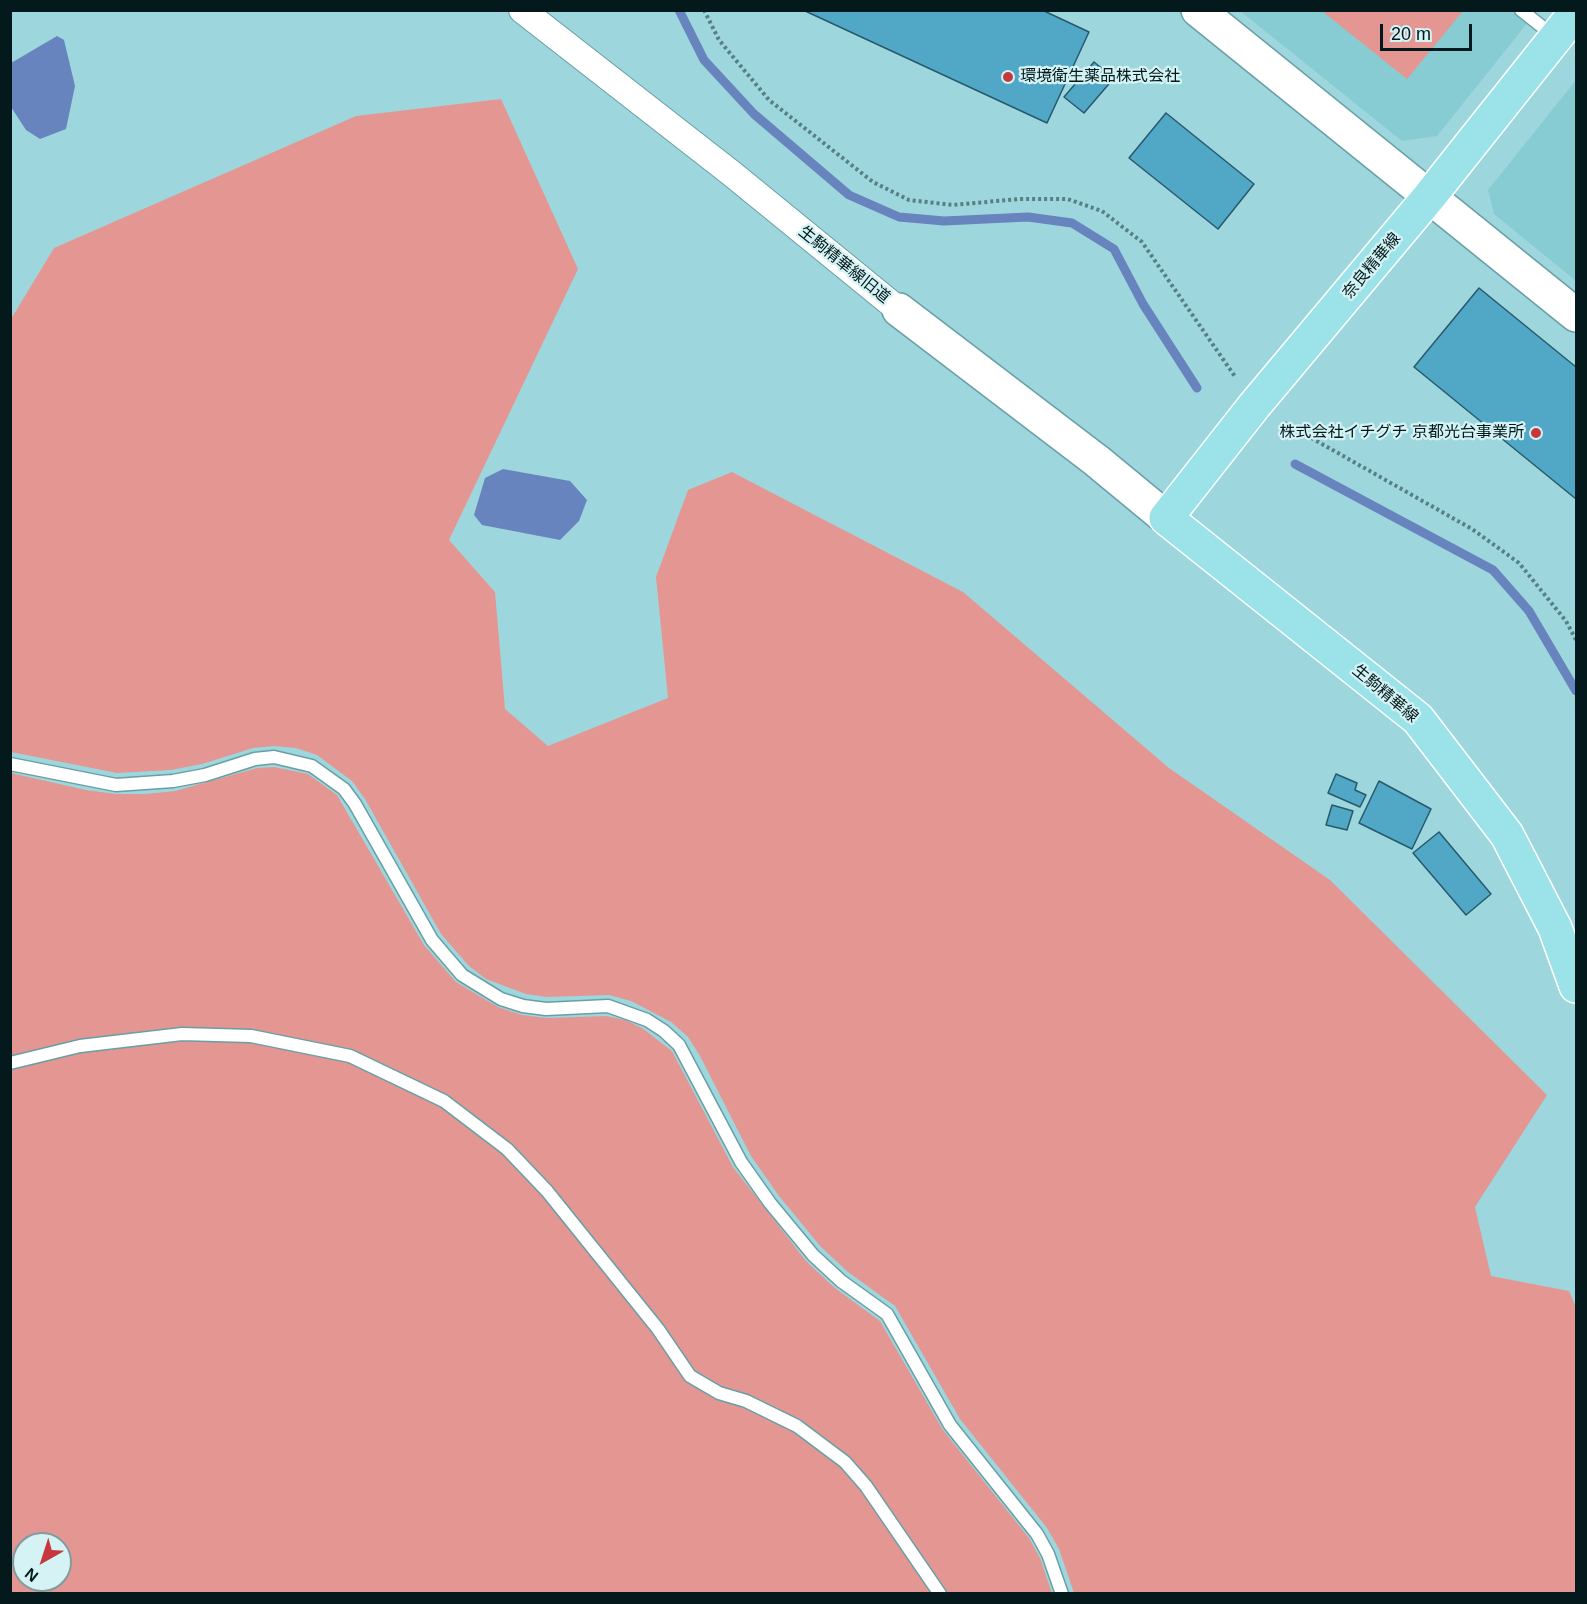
<!DOCTYPE html>
<meta charset="utf-8">
<style>
body{margin:0}
#map{position:relative;width:1587px;height:1604px;overflow:hidden;background:#9dd7dd;font-family:Arial,sans-serif}
canvas{display:block}
.frame{position:absolute;inset:0;border:12px solid #03191b;pointer-events:none}
.north{position:absolute;left:12px;top:1532px;width:60px;height:60px;box-sizing:border-box;background:#d5f2f5;border:2px solid #819b9e;border-radius:50%;rotate:219deg;font-size:16px;font-weight:700;line-height:24px;text-align:center;color:#03191b}
.north::after{content:'';display:block;margin:auto;width:21px;height:27px;background:#c7383c;clip-path:polygon(50% 0,100% 100%,50% 72%,0 100%)}
.scale{position:absolute;left:1380px;top:24px;width:92px;height:27px;box-sizing:border-box;border:3px solid #03191b;border-top:0;padding-left:8px;font-size:18px;line-height:21px;white-space:nowrap;color:#03191b;-webkit-text-stroke:4px #d5f2f5;paint-order:stroke}
</style>
<div id="map">
<canvas width="1587" height="1604"></canvas>
<div class="frame"></div>
<div class="north">N</div>
<div class="scale">20 m</div>
</div>
<script>
const context = document.querySelector('canvas').getContext('2d');
context.lineJoin = 'round';
function fillPath(path, color) { context.fillStyle = color; context.fill(path, 'evenodd'); }
const shape = rows => new Path2D(rows.map(r => 'M' + r).join(''));
function strokePath(path, color, width, dash) { context.strokeStyle = color; context.lineWidth = width; context.lineCap = dash ? 'butt' : 'round'; context.setLineDash(dash || []); context.stroke(path); }
function label(font, color, halo, rows, align = 'center') {
  context.font = font + ' Arial,"Noto Sans JP",sans-serif'; context.lineWidth = 4.5; context.setLineDash([]); context.textBaseline = 'middle'; context.strokeStyle = halo; context.fillStyle = color; for (const [text, x, y, turn = 0] of rows) {
    context.save(); context.translate(x, y); context.rotate((+turn || 0) * Math.PI / 180); context.textAlign = isNaN(turn) ? turn : align; if (halo) context.strokeText(text, 0, 0); context.fillText(text, 0, 0); context.restore();
  }
}
const built = shape([
 [1240,11,1537,11,1437,136,1402,141],
 [1576,80,1576,281,1494,214,1488,190]
]);
const green = shape([
 [1322,11,1463,11,1407,79],
 [501,99,578,269,449,540,495,592,505,709,548,746,668,698,656,577,688,490,732,472,963,592,1169,768,1330,880,1547,1095,1475,1207,1491,1276,1569,1291,1576,1307,1576,1593,1074,1593,1059,1549,1047,1528,960,1419,895,1306,848,1272,821,1247,779,1196,751,1156,700,1056,688,1037,671,1022,631,1001,609,995,547,997,526,994,486,979,469,966,441,934,365,799,352,781,317,755,296,748,274,746,253,748,202,764,171,770,117,773,11,752,11,319,54,248,356,116],
 [274,767,308,774,337,795,424,945,456,982,498,1007,522,1015,546,1018,606,1016,625,1020,642,1028,672,1051,733,1167,806,1261,835,1288,880,1321,943,1430,1029,1538,1040,1558,1052,1593,11,1594,11,773,86,790,116,794,145,794,175,791,257,768],
 [24,1544,60,1544,60,1580,24,1580]
]);
const water = shape([
 [57,36,64,40,75,86,66,129,40,139,26,130,11,107,11,63],
 [503,469,570,481,587,500,579,521,560,540,482,525,474,515,485,478]
]);
const stream = shape([
 [679,10,704,60,754,114,849,195,899,217,944,221,1028,217,1072,223,1114,249,1143,304,1197,388],
 [1295,464,1493,570,1529,611,1576,691]
]);
const building = shape([
 [803,10,1042,10,1089,32,1047,123,803,10],
 [1094,62,1114,78,1084,113,1064,97,1094,62],
 [1166,113,1254,184,1218,229,1129,158,1166,113],
 [1479,288,1576,367,1576,499,1414,367,1479,288],
 [1336,774,1357,783,1355,790,1366,795,1360,807,1328,793,1336,774],
 [1379,781,1431,809,1412,849,1359,823,1379,781],
 [1332,805,1353,811,1347,830,1326,825,1332,805],
 [1439,832,1491,894,1466,915,1413,853,1439,832]
]);
const path = shape([
 [704,10,719,40,769,100,873,182,909,200,953,205,1019,199,1068,199,1102,211,1142,242,1236,378],
 [1285,423,1472,529,1519,563,1566,621,1576,640]
]);
const lane = shape([
 [1521,10,1555,37],
 [10,764,116,785,173,781,205,775,255,759,274,757,312,766,344,789,355,804,432,940,462,975,501,999,523,1006,546,1009,608,1006,647,1020,664,1031,679,1045,741,1162,770,1203,813,1255,841,1281,887,1314,950,1425,1037,1534,1048,1554,1062,1594],
 [10,1063,80,1046,182,1034,251,1036,350,1056,444,1101,507,1149,547,1191,658,1329,690,1376,719,1393,746,1401,797,1426,845,1462,866,1486,940,1594]
]);
const street = shape([
 [522,10,731,173,899,310]
]);
const secondary = shape([
 [1198,10,1576,315],
 [899,310,1097,461,1166,518]
]);
const primary = shape([
 [1576,12,1429,197,1254,406,1166,518,1418,719,1507,835,1555,928,1576,986]
]);
const markers = [
 [1008,77,6,"#c7383c"],
 [1536,433,6,"#c7383c"]
];
const poiNames = [
 ["環境衛生薬品株式会社",1020,77],
 ["株式会社イチグチ 京都光台事業所",1524,433,"right"]
];
const streetNames = [
 ["生駒精華線旧道",844,265,39],
 ["奈良精華線",1372,266,-50],
 ["生駒精華線",1385,694,40]
];
fillPath(built, '#88ccd3');
fillPath(green, '#e49792');
fillPath(water, '#6784be');
strokePath(stream, '#6784be', 9);
fillPath(building, '#50a7c6');
strokePath(building, '#28596b', 1.5);
strokePath(lane, '#679fa5', 15);
strokePath(street, '#679fa5', 28);
strokePath(secondary, '#679fa5', 36);
strokePath(primary, '#fff', 36);
strokePath(path, '#568084', 4, [3, 3]);
strokePath(lane, '#fff', 12);
strokePath(street, '#fff', 26);
strokePath(secondary, '#fff', 33);
strokePath(primary, '#9be2e9', 33);
for (const [x, y, r, color] of markers) { const dot = new Path2D(); dot.arc(x, y, r, 0, 2 * Math.PI); context.fillStyle = color; context.fill(dot); strokePath(dot, '#d5f2f5', 2); }
label('16px', '#03191b', '#d5f2f5', poiNames, 'left');
label('16px', '#03191b', '#d5f2f5', streetNames);
</script>
